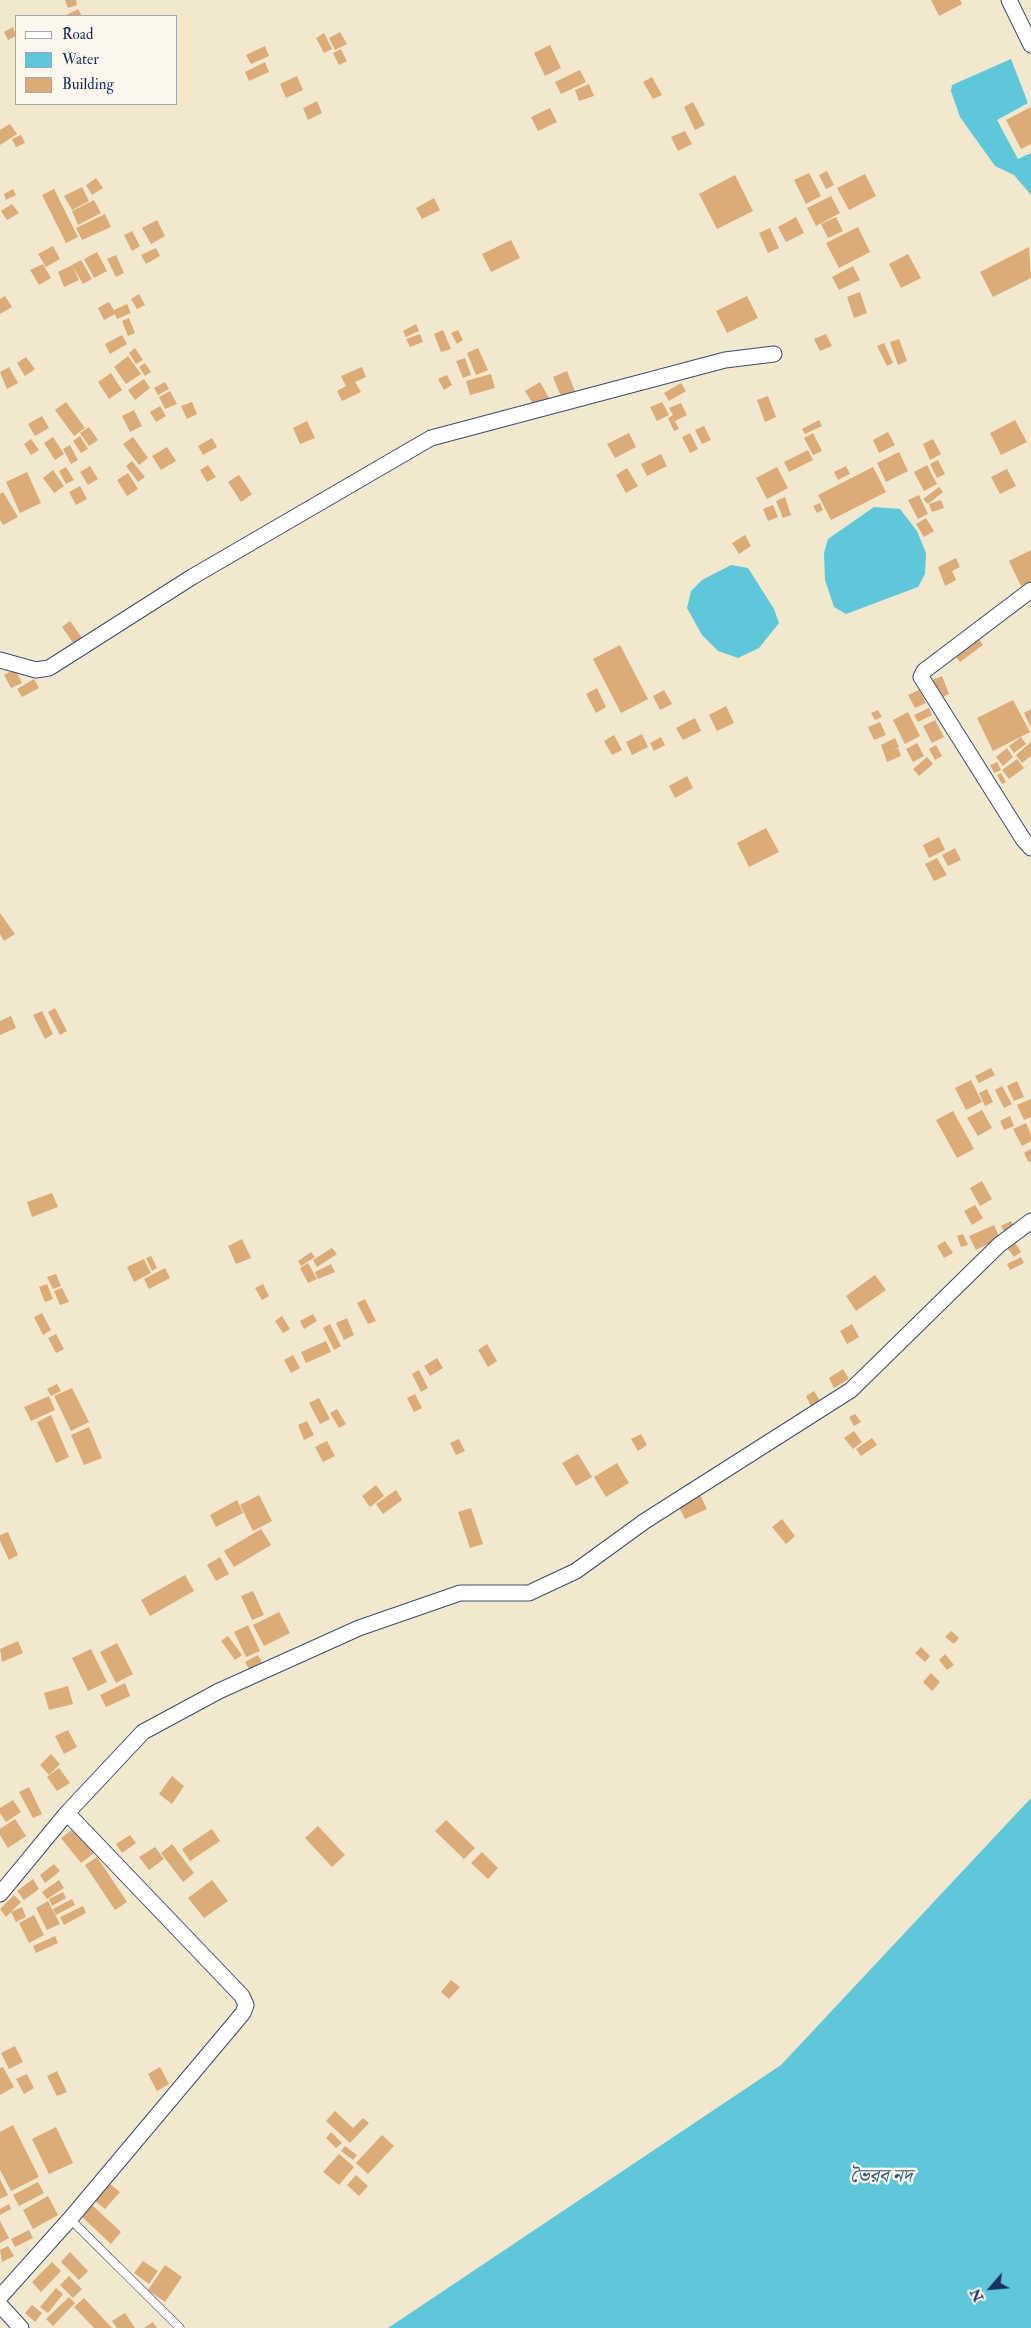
<!DOCTYPE html>
<meta charset="utf-8">
<style>
body{margin:0}
#map{position:relative;width:1031px;height:2328px;overflow:hidden;background:#f2e8ce;font-family:"IM FELL Double Pica",serif}
canvas{display:block}
.legend{position:absolute;left:15px;top:15px;width:162px;height:90px;box-sizing:border-box;background:#fbf7ec;border:1px solid #a1a7b3;margin:0;padding:6px 9px;list-style:none;font-size:15px;color:#1b2f5e}
.legend li{display:flex;align-items:center;gap:10px;height:25px}
.legend b{width:25px;border:1px solid #a1a7b3}
.north{position:absolute;left:966px;top:2263px;width:50px;height:50px;-webkit-text-stroke:4px #fbf7ec;paint-order:stroke;rotate:243deg;font-size:14px;font-weight:700;line-height:20px;text-align:center;color:#1b2f5e}
.north::after{content:'';display:block;margin:auto;width:18px;height:22px;background:#1b2f5e;clip-path:polygon(50% 0,100% 100%,50% 72%,0 100%)}
</style>
<div id="map">
<canvas width="1031" height="2328"></canvas>
<ul class="legend">
<li><b style="height:6px;background:#fff"></b>Road</li>
<li><b style="height:14px;background:#5ec7da"></b>Water</li>
<li><b style="height:14px;background:#dbab78"></b>Building</li>
</ul>
<div class="north">N</div>
</div>
<script>
const context = document.querySelector('canvas').getContext('2d');
context.lineJoin = 'round';
function fillPath(path, color) { context.fillStyle = color; context.fill(path, 'evenodd'); }
const shape = rows => new Path2D(rows.map(r => 'M' + r).join(''));
function strokePath(path, color, width, dash) { context.strokeStyle = color; context.lineWidth = width; context.lineCap = dash ? 'butt' : 'round'; context.setLineDash(dash || []); context.stroke(path); }
function label(font, color, halo, rows, align = 'center') {
  context.font = font + ' "IM FELL Double Pica","Noto Serif Bengali",serif'; context.lineWidth = 5; context.setLineDash([]); context.textBaseline = 'middle'; context.strokeStyle = halo; context.fillStyle = color; for (const [text, x, y, turn = 0] of rows) {
    context.save(); context.translate(x, y); context.rotate((+turn || 0) * Math.PI / 180); context.textAlign = isNaN(turn) ? turn : align; if (halo) context.strokeText(text, 0, 0); context.fillText(text, 0, 0); context.restore();
  }
}
const water = shape([
 [1011,59,1028,103,997,120,1018,159,1031,153,1031,195,1014,175,995,166,960,117,951,91,952,85],
 [874,507,900,509,917,531,926,553,925,574,918,587,846,614,834,607,825,580,824,553,828,539],
 [731,565,748,568,774,609,779,623,759,648,738,658,718,651,702,635,687,608,691,591,702,580],
 [1031,1798,1031,2328,388,2328,781,2065]
]);
const building = shape([
 [65,0,76,0,77,5,68,8],
 [931,0,960,0,962,4,939,16],
 [78,9,82,16,64,16],
 [13,27,16,36,8,40,4,32],
 [340,32,347,44,335,50,329,38],
 [324,33,332,49,324,53,316,38],
 [550,45,561,68,545,76,534,53],
 [265,46,269,56,251,64,246,55],
 [341,49,347,61,339,65,333,53],
 [265,62,269,72,249,81,245,72],
 [580,70,586,82,561,94,555,82],
 [297,76,303,90,286,98,280,84],
 [652,77,662,95,653,99,643,82],
 [589,84,594,96,579,101,575,90],
 [317,101,322,113,308,120,303,108],
 [693,102,705,125,695,130,684,107],
 [1031,107,1031,144,1021,149,1006,120],
 [550,108,557,122,538,131,531,117],
 [10,124,17,134,0,145,0,130],
 [685,131,692,144,678,151,671,137],
 [21,135,25,143,16,147,12,139],
 [827,171,834,185,826,189,819,175],
 [809,173,821,196,806,204,794,180],
 [865,174,876,196,849,210,837,188],
 [735,175,753,211,717,229,699,194],
 [96,178,103,188,92,195,86,185],
 [82,187,89,201,72,210,64,196],
 [13,189,16,195,6,200,4,194],
 [54,189,78,237,66,243,42,195],
 [831,196,840,213,816,226,807,208],
 [434,198,440,210,422,219,416,208],
 [94,200,101,213,78,225,72,211],
 [12,204,19,213,7,220,1,211],
 [105,214,111,227,82,240,76,228],
 [796,217,804,233,786,242,778,227],
 [836,217,843,231,828,238,821,224],
 [157,220,165,236,151,244,142,228],
 [858,227,870,252,839,268,826,243],
 [770,228,779,248,768,253,759,233],
 [132,231,140,246,132,251,124,235],
 [511,240,520,258,491,272,482,254],
 [53,246,60,259,46,267,38,254],
 [1029,247,1031,278,993,297,980,272],
 [156,248,160,256,146,264,141,255],
 [97,252,107,271,94,278,84,259],
 [908,254,921,278,901,288,889,264],
 [116,255,124,273,116,277,107,259],
 [81,260,92,279,83,284,72,265],
 [43,264,51,278,39,285,30,270],
 [72,265,79,280,64,287,58,272],
 [853,266,860,280,839,290,832,277],
 [860,292,867,313,854,318,847,297],
 [139,294,145,305,137,309,131,299],
 [5,296,12,307,0,314,0,299],
 [747,296,758,318,727,333,716,311],
 [109,302,114,310,127,304,131,313,117,319,115,314,104,320,98,308],
 [129,318,135,333,128,336,122,321],
 [416,324,419,331,406,337,403,331],
 [443,330,451,349,441,352,434,334],
 [458,330,463,340,457,344,451,333],
 [420,334,423,342,410,347,406,339],
 [826,334,832,346,820,351,814,339],
 [122,335,127,344,110,354,105,344],
 [899,339,907,361,898,365,890,342],
 [884,343,893,363,887,366,877,346],
 [135,348,143,360,136,364,129,353],
 [478,348,488,370,476,375,467,353],
 [128,356,141,374,126,384,114,367],
 [26,357,35,369,25,376,17,363],
 [465,358,471,375,463,378,456,361],
 [145,363,151,372,145,376,139,367],
 [9,367,18,383,7,389,0,372],
 [362,367,366,377,355,382,361,392,342,401,337,391,346,386,341,376],
 [567,371,576,394,562,399,553,377],
 [111,373,122,390,109,399,98,382],
 [491,374,495,388,470,395,466,381],
 [447,375,452,385,444,390,438,379],
 [144,379,150,388,135,400,128,390],
 [165,382,169,389,158,395,154,388],
 [540,382,549,398,535,407,525,391],
 [681,383,686,391,669,401,664,393],
 [170,391,177,404,165,409,159,397],
 [768,396,776,417,765,422,757,400],
 [66,402,85,428,74,436,55,410],
 [192,402,197,414,187,419,181,406],
 [662,402,669,415,657,421,650,407],
 [681,403,687,415,675,421,679,429,674,431,668,418,673,415,669,408],
 [160,406,166,416,156,422,150,412],
 [134,410,142,426,130,432,122,416],
 [42,416,49,428,35,436,28,424],
 [819,420,822,426,805,434,802,429],
 [1015,420,1027,442,1001,455,990,433],
 [307,421,315,438,300,444,293,428],
 [704,426,711,440,702,444,695,430],
 [89,427,98,440,89,446,80,433],
 [888,432,895,445,879,453,873,440],
 [629,433,636,447,615,458,607,444],
 [690,433,698,449,690,453,682,437],
 [813,433,822,451,813,455,804,438],
 [80,436,88,449,81,453,73,441],
 [53,437,64,454,55,460,44,443],
 [133,437,148,458,139,465,123,444],
 [212,438,217,447,203,455,198,446],
 [31,439,39,450,31,455,24,444],
 [933,439,941,454,930,460,923,444],
 [70,445,78,460,71,464,63,449],
 [167,447,176,461,161,470,152,456],
 [808,450,813,460,789,472,784,462],
 [899,452,908,471,886,482,877,463],
 [661,454,667,466,647,476,641,464],
 [938,460,945,474,937,478,930,464],
 [132,461,145,477,138,482,126,466],
 [208,465,216,477,207,482,200,470],
 [927,465,937,484,924,491,914,472],
 [90,466,98,479,88,485,80,472],
 [846,466,850,474,838,480,834,472],
 [66,467,74,480,66,484,59,471],
 [777,467,788,488,767,499,756,478],
 [873,467,886,492,831,520,818,495],
 [627,468,638,486,626,493,616,475],
 [1007,469,1016,486,1000,494,991,477],
 [53,470,64,486,54,493,43,478],
 [27,472,41,503,20,513,6,482],
 [128,473,138,489,127,496,117,480],
 [239,475,252,494,241,502,228,482],
 [80,486,87,499,76,505,69,492],
 [939,487,943,492,928,504,923,499],
 [3,492,18,517,3,525,0,520,0,494],
 [919,495,928,514,918,519,908,500],
 [785,497,791,515,783,518,776,501],
 [941,500,944,508,932,512,929,504],
 [820,503,823,510,817,513,813,506],
 [773,505,778,517,768,521,763,509],
 [926,518,934,531,924,537,916,524],
 [745,535,751,546,739,554,732,543],
 [1031,550,1031,581,1021,586,1009,561],
 [956,558,960,567,952,571,956,580,945,586,938,567],
 [70,621,82,638,74,644,62,627],
 [977,636,983,645,960,662,953,653],
 [620,645,648,699,621,713,593,659],
 [15,669,22,683,11,688,4,675],
 [942,676,949,694,938,699,930,681],
 [34,679,39,688,22,697,17,689],
 [597,688,606,707,596,713,586,694],
 [664,690,672,704,660,710,653,696],
 [919,690,926,703,915,708,908,695],
 [1013,700,1030,732,993,751,977,718],
 [726,706,734,723,717,731,709,715],
 [929,708,932,715,918,722,914,715],
 [1031,709,1031,727,1024,713],
 [878,710,882,717,875,720,871,713],
 [908,712,920,736,905,744,893,720],
 [695,718,701,731,683,740,676,728],
 [935,720,944,737,932,743,923,726],
 [880,722,886,735,874,740,868,727],
 [642,734,648,747,632,755,626,742],
 [614,735,622,750,612,755,604,741],
 [661,737,665,745,654,751,650,743],
 [1021,737,1026,744,1014,753,1009,746],
 [895,738,899,747,890,751,898,748,901,756,887,762,881,745],
 [1031,742,1031,756,1022,763,1016,755],
 [917,743,924,756,913,762,906,749],
 [936,745,942,756,935,760,929,749],
 [1007,748,1013,757,1003,766,996,757],
 [927,757,933,764,919,776,913,769],
 [1017,759,1024,768,1009,779,1002,770],
 [997,762,1001,770,994,773,990,765],
 [1001,773,1006,782,1002,784,997,775],
 [687,776,693,788,675,798,669,786],
 [766,828,779,852,749,867,737,843],
 [939,837,945,850,929,858,923,845],
 [955,848,961,860,948,866,942,855],
 [937,858,947,875,934,881,925,864],
 [0,913,15,934,4,941,0,934],
 [55,1008,67,1031,60,1035,48,1012],
 [42,1011,53,1034,45,1039,33,1015],
 [11,1016,16,1028,0,1035,0,1021],
 [991,1068,995,1075,979,1083,975,1076],
 [971,1080,982,1102,966,1110,955,1088],
 [1017,1081,1024,1097,1014,1101,1007,1086],
 [1002,1086,1012,1104,1004,1108,995,1090],
 [987,1089,993,1102,985,1106,979,1093],
 [1031,1099,1031,1117,1024,1120,1017,1105],
 [982,1110,992,1128,978,1136,967,1118],
 [953,1111,974,1149,957,1158,936,1120],
 [1010,1116,1014,1126,1004,1130,1000,1121],
 [1026,1123,1031,1135,1031,1141,1022,1146,1013,1129],
 [1031,1149,1031,1161,1028,1162,1024,1153],
 [982,1181,992,1199,980,1206,970,1188],
 [52,1193,58,1207,32,1217,27,1202],
 [975,1205,983,1218,972,1225,964,1211],
 [1011,1221,1015,1228,1005,1233,1001,1226],
 [994,1225,1000,1238,976,1250,969,1236],
 [963,1234,968,1245,961,1247,957,1236],
 [242,1239,251,1258,236,1264,228,1246],
 [1013,1239,1021,1252,1014,1257,1005,1245],
 [945,1241,953,1253,944,1258,937,1246],
 [332,1248,337,1254,317,1267,313,1260],
 [311,1252,315,1257,301,1266,298,1261],
 [151,1256,157,1268,152,1271,146,1258],
 [1021,1257,1024,1263,1010,1270,1007,1264],
 [144,1259,151,1273,134,1282,127,1267],
 [308,1263,317,1279,308,1283,300,1268],
 [331,1264,335,1272,318,1279,315,1272],
 [165,1268,170,1278,149,1289,144,1279],
 [56,1274,61,1286,53,1289,47,1277],
 [875,1275,886,1290,856,1311,846,1296],
 [47,1284,53,1299,45,1302,39,1287],
 [263,1284,269,1296,262,1300,255,1288],
 [62,1288,69,1302,60,1305,54,1291],
 [365,1299,376,1321,368,1324,357,1303],
 [42,1313,51,1330,43,1335,34,1317],
 [313,1314,317,1321,304,1329,300,1321],
 [282,1316,290,1329,283,1333,275,1321],
 [347,1318,354,1335,344,1340,336,1323],
 [330,1324,341,1346,334,1350,323,1328],
 [852,1324,859,1337,847,1344,840,1331],
 [56,1334,64,1349,56,1353,48,1338],
 [326,1341,331,1352,306,1363,301,1352],
 [487,1344,497,1361,488,1367,478,1350],
 [293,1355,300,1368,291,1373,284,1360],
 [437,1358,443,1368,430,1376,424,1366],
 [843,1369,849,1379,834,1388,829,1378],
 [419,1370,428,1388,421,1392,412,1374],
 [57,1384,61,1391,51,1396,47,1389],
 [72,1388,89,1422,71,1431,54,1396],
 [814,1391,820,1401,811,1406,806,1396],
 [415,1394,422,1408,414,1412,407,1398],
 [49,1396,55,1410,31,1421,24,1407],
 [319,1398,330,1419,320,1424,309,1403],
 [337,1409,346,1424,339,1428,330,1413],
 [855,1414,861,1422,854,1426,849,1417],
 [51,1415,69,1457,56,1463,37,1422],
 [307,1421,314,1435,304,1440,298,1425],
 [89,1427,102,1458,84,1465,71,1435],
 [854,1431,862,1442,853,1449,844,1438],
 [641,1434,647,1445,638,1451,631,1439],
 [872,1438,877,1445,861,1456,856,1449],
 [459,1439,465,1451,456,1455,450,1443],
 [327,1441,335,1456,323,1462,315,1447],
 [578,1454,592,1477,576,1486,562,1463],
 [617,1463,629,1483,606,1497,594,1477],
 [376,1485,384,1496,370,1507,362,1496],
 [396,1490,402,1500,383,1514,376,1504],
 [699,1493,707,1509,685,1519,677,1503],
 [259,1495,272,1521,253,1531,240,1505],
 [237,1500,243,1513,216,1527,210,1515],
 [471,1508,483,1544,470,1548,458,1512],
 [782,1519,795,1536,786,1544,772,1527],
 [261,1529,271,1545,234,1567,224,1551],
 [8,1532,18,1555,9,1560,0,1541,0,1535],
 [220,1557,229,1574,216,1581,207,1565],
 [185,1575,194,1591,150,1616,141,1600],
 [253,1591,264,1615,252,1620,241,1596],
 [279,1612,290,1633,264,1646,253,1625],
 [248,1625,260,1651,246,1657,234,1632],
 [951,1631,959,1638,954,1644,945,1637],
 [228,1636,242,1655,235,1660,221,1641],
 [18,1641,23,1653,2,1662,0,1649],
 [117,1643,133,1674,116,1683,100,1652],
 [921,1647,930,1656,925,1662,915,1653],
 [91,1649,107,1682,88,1691,72,1658],
 [945,1654,954,1665,947,1670,939,1660],
 [258,1655,262,1662,249,1669,245,1662],
 [931,1673,940,1682,932,1691,923,1682],
 [125,1683,130,1696,106,1707,100,1695],
 [68,1686,73,1704,49,1710,44,1693],
 [68,1730,77,1747,64,1754,55,1736],
 [51,1754,60,1764,49,1775,40,1765],
 [59,1768,70,1783,57,1791,47,1777],
 [172,1776,184,1786,172,1804,159,1794],
 [29,1787,42,1814,33,1818,19,1792],
 [13,1800,21,1812,6,1822,0,1813,0,1808],
 [15,1819,26,1836,8,1848,0,1835,0,1829],
 [446,1820,475,1848,464,1859,435,1831],
 [318,1826,345,1855,332,1867,305,1838],
 [74,1828,94,1853,81,1863,61,1838],
 [212,1829,220,1841,190,1861,182,1849],
 [130,1835,136,1843,122,1853,116,1844],
 [172,1844,194,1873,183,1882,161,1853],
 [155,1847,164,1859,149,1870,139,1857],
 [482,1852,498,1868,488,1879,471,1863],
 [97,1857,127,1902,115,1910,85,1865],
 [54,1864,60,1871,45,1883,40,1875],
 [33,1879,39,1889,24,1900,17,1891],
 [59,1880,64,1888,47,1899,42,1892],
 [212,1880,228,1901,204,1918,188,1898],
 [63,1892,66,1898,52,1906,49,1899],
 [14,1895,21,1902,6,1917,0,1909],
 [72,1899,75,1905,56,1915,53,1909],
 [48,1901,60,1924,47,1930,36,1908],
 [83,1906,86,1913,64,1925,60,1917],
 [22,1907,26,1917,16,1922,11,1912],
 [34,1915,44,1935,29,1943,19,1923],
 [55,1936,58,1943,36,1953,33,1946],
 [451,1980,460,1987,449,1999,441,1992],
 [15,2046,23,2062,9,2069,1,2053],
 [3,2067,14,2087,0,2095,0,2068],
 [160,2067,169,2084,157,2091,148,2074],
 [57,2071,67,2092,57,2096,47,2076],
 [27,2074,34,2088,24,2094,16,2079],
 [335,2111,353,2128,363,2118,369,2123,350,2143,326,2121],
 [13,2125,39,2177,11,2191,0,2170,0,2132],
 [56,2127,73,2163,49,2174,32,2139],
 [331,2132,342,2143,336,2148,326,2138],
 [382,2135,394,2146,368,2174,356,2163],
 [345,2146,357,2155,353,2160,341,2151],
 [339,2154,354,2167,339,2185,323,2172],
 [356,2175,368,2186,359,2196,347,2185],
 [0,2179,8,2195,0,2199],
 [38,2182,44,2193,19,2206,13,2195],
 [110,2184,120,2192,105,2209,95,2201],
 [48,2196,58,2215,33,2229,23,2210],
 [9,2204,11,2209,0,2215,0,2209],
 [91,2204,121,2232,111,2244,80,2215],
 [0,2221,9,2238,0,2243],
 [29,2230,33,2238,15,2247,11,2239],
 [8,2246,14,2256,2,2262,0,2250],
 [70,2252,88,2271,79,2280,61,2262],
 [143,2261,158,2271,149,2284,134,2273],
 [52,2262,61,2271,41,2292,32,2282],
 [165,2265,182,2277,165,2302,148,2290],
 [69,2276,82,2289,73,2298,60,2285],
 [56,2288,63,2294,48,2313,40,2307],
 [69,2297,75,2303,53,2326,46,2319],
 [84,2298,112,2328,94,2328,74,2307],
 [32,2305,42,2313,35,2322,25,2313],
 [125,2313,135,2328,117,2328,112,2321],
 [153,2322,157,2328,144,2328]
]);
const lane = shape([
 [70,2219,180,2328]
]);
const street = shape([
 [1009,0,1031,45],
 [1031,590,924,671,921,677,1023,839,1031,848],
 [0,660,36,670,49,668,192,577,431,438,725,360,774,354],
 [0,1894,67,1813,143,1732,219,1691,359,1628,460,1593,529,1593,576,1571,645,1521,851,1390,999,1245,1031,1221],
 [0,2297,70,2219,217,2044,243,2013,246,2005,242,1996,67,1813],
 [0,2305,21,2328]
]);
const waterNames = [
 ["ভৈরব নদ",881,2178]
];
fillPath(water, '#5ec7da');
fillPath(building, '#dbab78');
strokePath(lane, '#3b4b6f', 9);
strokePath(street, '#3b4b6f', 17);
strokePath(lane, '#fff', 8);
strokePath(street, '#fff', 15);
label('italic 19px', '#2f5d83', '#fbf7ec', waterNames);
</script>
